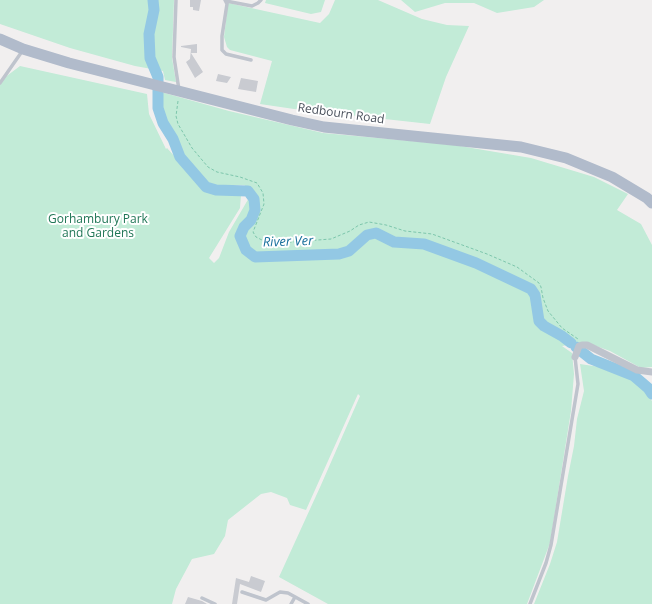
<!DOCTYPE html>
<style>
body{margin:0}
canvas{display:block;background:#f1efef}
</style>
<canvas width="652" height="604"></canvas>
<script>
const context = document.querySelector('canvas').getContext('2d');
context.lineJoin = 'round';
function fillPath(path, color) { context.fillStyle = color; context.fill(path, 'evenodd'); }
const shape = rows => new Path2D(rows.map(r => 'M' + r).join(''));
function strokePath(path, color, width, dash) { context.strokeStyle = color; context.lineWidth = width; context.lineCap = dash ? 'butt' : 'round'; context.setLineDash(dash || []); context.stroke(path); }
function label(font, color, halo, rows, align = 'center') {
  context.font = font + ' "Open Sans",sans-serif'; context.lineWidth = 4; context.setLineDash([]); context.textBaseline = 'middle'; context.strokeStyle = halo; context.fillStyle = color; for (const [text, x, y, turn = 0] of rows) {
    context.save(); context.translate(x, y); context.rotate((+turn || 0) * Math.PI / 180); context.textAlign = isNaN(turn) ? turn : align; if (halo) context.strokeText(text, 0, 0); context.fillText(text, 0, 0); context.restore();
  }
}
const green = shape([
 [0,0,174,0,172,58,176,82,165,80,163,71,135,66,70,48,0,24],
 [266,0,325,0,321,12,311,14,265,3],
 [335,0,378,0,422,19,447,25,469,26,446,77,430,124,294,109,260,104,272,61,230,50,227,47,224,37,228,3,320,23,329,14],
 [401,0,544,0,534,7,497,13,474,3,445,3,415,12],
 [20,66,147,94,149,114,166,149,167,148,203,188,218,194,241,195,240,208,209,258,214,263,219,258,229,232,253,191,244,185,210,185,181,154,161,109,161,92,229,111,323,133,454,145,531,158,594,177,628,194,617,210,641,224,652,245,652,367,641,368,610,351,585,342,562,346,572,353,574,374,571,411,550,543,527,604,328,604,279,577,321,485,360,396,358,394,306,510,290,505,287,498,271,492,261,494,228,520,225,536,214,554,192,559,176,589,172,604,0,604,0,81],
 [580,364,600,367,631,378,640,385,652,401,652,604,534,604,550,564,557,542,568,476,574,446,577,419,584,391]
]);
const river = shape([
 [153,0,154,10,149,34,150,58,158,77,158,108,163,123,173,139,180,157,206,187,216,190,248,191,254,199,255,210,251,220,244,227,240,236,246,250,255,257,339,254,349,251,367,235,376,233,394,242,424,244,476,263,531,289,535,295,539,321,544,326,562,336,571,343],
 [576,347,591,359,634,376,648,388,652,394]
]);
const building = shape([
 [190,0,201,0,199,11,193,10,193,7,190,7],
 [197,44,197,53,191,53,203,72,195,78,186,62,190,59,191,49,181,47,181,46],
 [218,74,231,77,227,83,216,81],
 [241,78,258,81,256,92,238,89],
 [251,576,265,581,261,592,240,584,237,604,232,604,236,578,249,582],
 [188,597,202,601,207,604,185,604]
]);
const path = shape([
 [178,101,176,116,178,124,192,148,208,167,217,172,240,177,257,183,263,193,264,204,253,232,256,237,262,240,279,243,331,239,350,231,359,225,369,222,386,225,405,231,432,234,487,254,517,267,539,283,541,287,543,298,548,311,562,328,578,339]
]);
const lane = shape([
 [176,0,174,57,179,90],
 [225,0,227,4,222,36,222,50,226,54,251,60],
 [226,1,252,6,258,3,261,0],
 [0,83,23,50],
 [242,592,266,600,280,592,288,593,308,604],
 [202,598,215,604],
 [291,604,295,597],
 [530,604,546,563,551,545,578,384,575,357]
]);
const street = shape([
 [575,357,579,346,582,345,587,345,637,370,652,372]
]);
const primary = shape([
 [0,39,23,49,69,63,292,120,324,127,521,147,566,158,612,177,647,198,652,203]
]);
const streetNames = [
 ["Redbourn Road",341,114,8]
];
const parkNames = [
 ["Gorhambury Park",98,220],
 ["and Gardens",98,234]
];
const waterNames = [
 ["River Ver",288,242,-2]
];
fillPath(green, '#c2ebd7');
strokePath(river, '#93c8e4', 11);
fillPath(building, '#c9cbd1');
strokePath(path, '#7dc6ac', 1, [3, 2]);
strokePath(lane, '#bfc4cd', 3.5);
strokePath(street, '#bfc4cd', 7);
strokePath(primary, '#b1bbcb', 11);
label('12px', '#49505b', '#fff', streetNames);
label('12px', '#207656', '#fff', parkNames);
label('italic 13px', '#1a709d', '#fff', waterNames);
</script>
